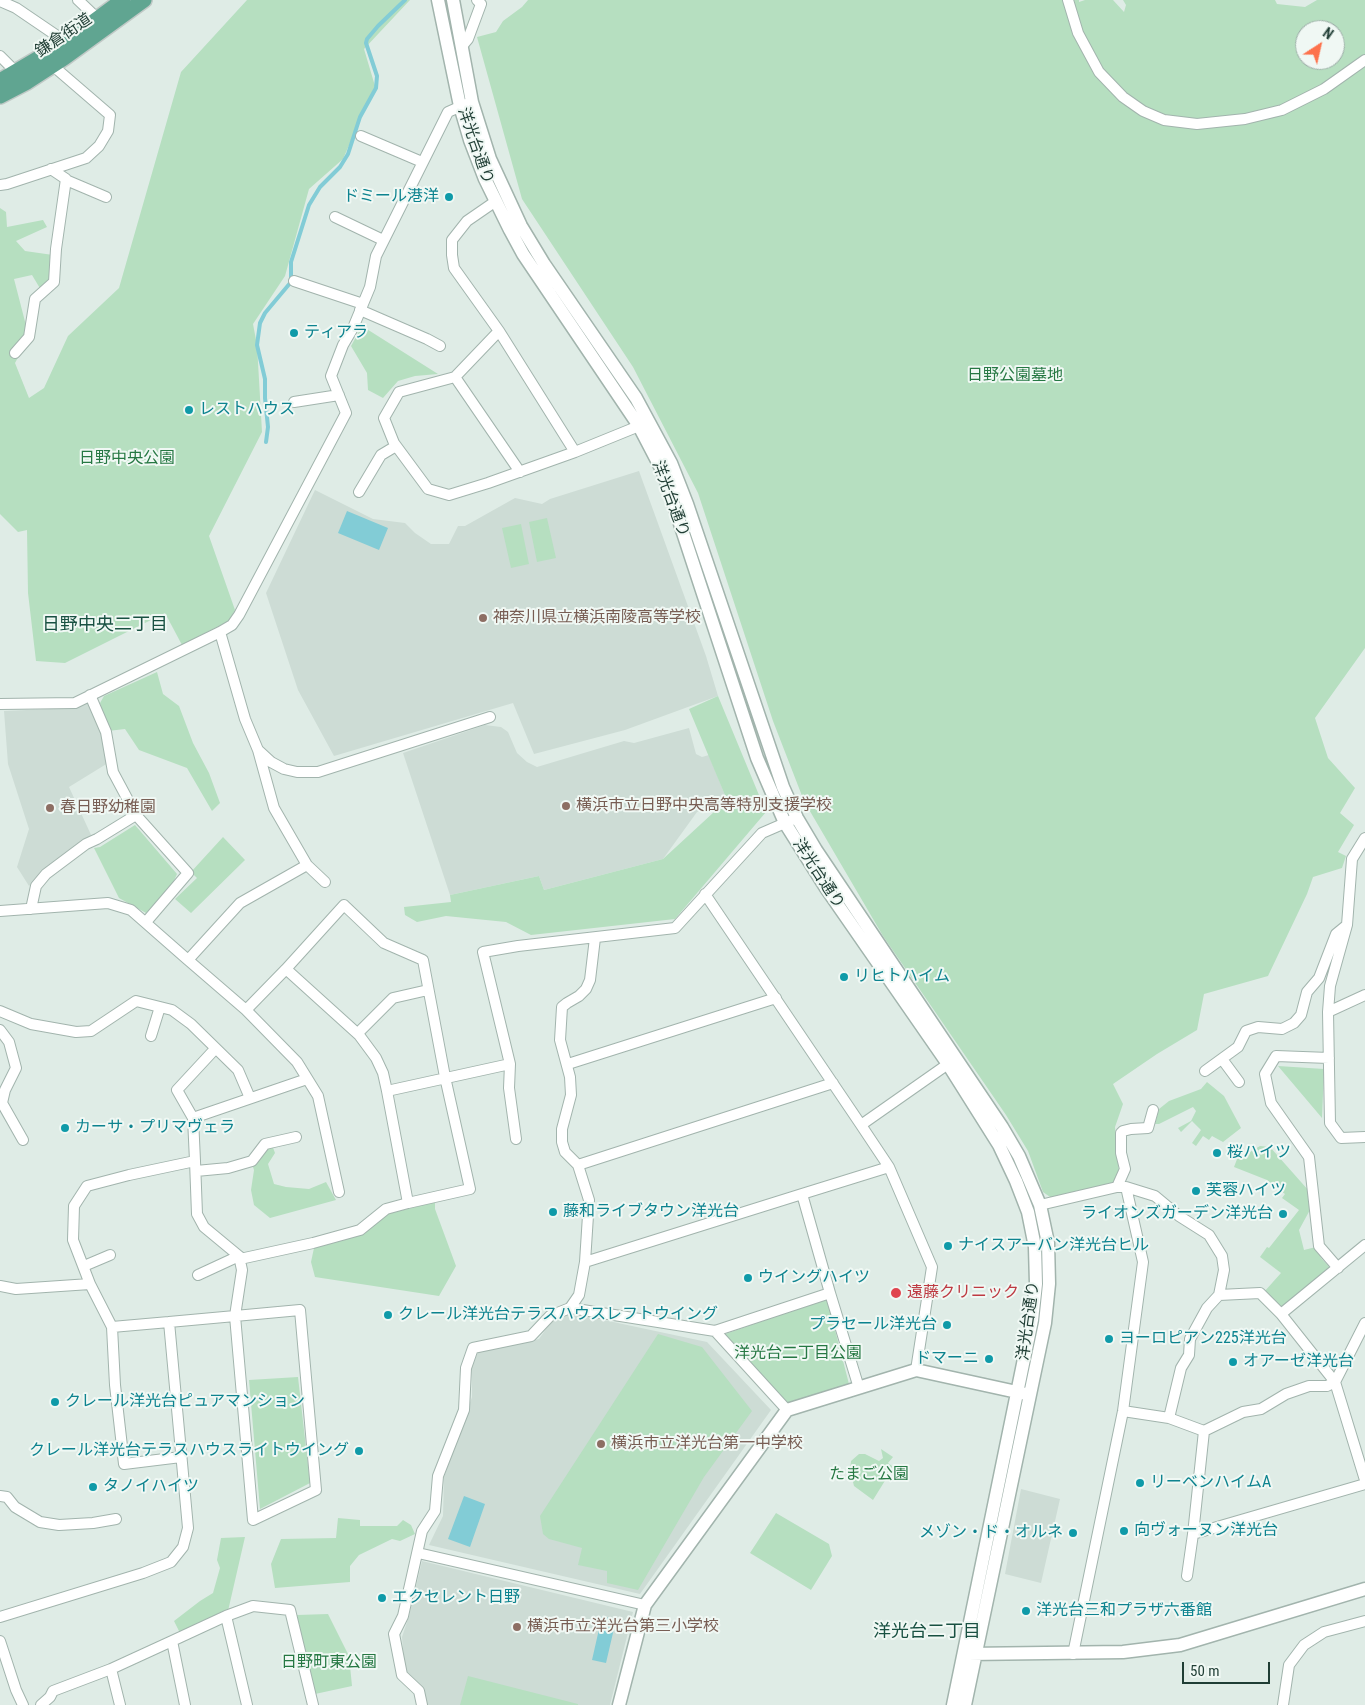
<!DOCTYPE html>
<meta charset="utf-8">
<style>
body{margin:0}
#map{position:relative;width:1365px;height:1705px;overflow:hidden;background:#dfece6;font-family:"Roboto Condensed",sans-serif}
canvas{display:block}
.north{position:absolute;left:1295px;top:20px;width:50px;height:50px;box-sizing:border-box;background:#f0f8f4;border:1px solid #9cada7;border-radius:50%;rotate:35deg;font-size:14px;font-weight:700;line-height:20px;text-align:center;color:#1f3d34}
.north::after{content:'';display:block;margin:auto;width:18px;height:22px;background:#fd724c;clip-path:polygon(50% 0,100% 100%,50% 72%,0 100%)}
.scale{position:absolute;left:1182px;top:1662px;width:88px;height:22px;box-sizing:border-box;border:2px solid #1f3d34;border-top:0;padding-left:6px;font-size:15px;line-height:18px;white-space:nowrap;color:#1f3d34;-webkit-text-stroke:4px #f0f8f4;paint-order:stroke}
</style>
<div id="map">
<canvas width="1365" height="1705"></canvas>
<div class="north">N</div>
<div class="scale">50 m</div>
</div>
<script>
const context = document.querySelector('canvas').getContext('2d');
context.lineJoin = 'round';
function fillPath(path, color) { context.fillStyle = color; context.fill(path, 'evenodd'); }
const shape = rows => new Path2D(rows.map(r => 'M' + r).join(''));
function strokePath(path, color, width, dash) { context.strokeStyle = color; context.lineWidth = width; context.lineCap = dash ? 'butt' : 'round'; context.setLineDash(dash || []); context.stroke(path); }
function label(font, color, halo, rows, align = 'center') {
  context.font = font + ' "Roboto Condensed","Noto Sans JP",sans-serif'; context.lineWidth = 4; context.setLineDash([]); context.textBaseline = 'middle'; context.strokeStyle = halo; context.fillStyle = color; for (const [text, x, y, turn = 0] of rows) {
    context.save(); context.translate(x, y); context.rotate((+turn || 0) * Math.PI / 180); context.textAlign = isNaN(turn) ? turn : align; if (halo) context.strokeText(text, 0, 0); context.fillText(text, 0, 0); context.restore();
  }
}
const built = shape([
 [639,471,706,656,718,696,625,730,534,754,513,703,334,756,298,690,266,593,315,490,373,519,405,523,415,533,431,544,449,544,458,526,465,526,515,498,542,504,550,499],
 [90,701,103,733,108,763,69,787,92,837,43,872,29,886,17,867,29,829,8,764,4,711,72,708],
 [485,725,501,727,508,732,517,753,527,762,537,767,624,741,634,743,689,728,696,754,702,757,709,755,727,800,697,812,663,859,544,890,539,876,450,895,403,753],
 [571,1313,707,1342,771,1410,640,1594,429,1545,443,1516,444,1477,472,1397,472,1367,478,1352,539,1339,553,1319],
 [1021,1489,1060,1499,1041,1583,1005,1574],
 [422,1561,633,1612,610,1705,427,1705,424,1689,405,1673,402,1637,409,1616]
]);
const green = shape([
 [247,0,410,0,364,49,375,86,343,159,309,189,285,276,253,324,257,345,262,432,209,536,235,610,229,621,182,645,165,613,65,663,36,661,28,593,27,530,18,532,0,514,0,208,6,212,7,227,43,220,47,227,16,241,25,251,53,255,51,281,41,290,32,275,14,279,29,337,15,363,29,398,44,388,68,336,119,288,181,72],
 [528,0,1079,0,1079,2,1085,0,1113,0,1124,12,1126,5,1123,0,1275,0,1277,4,1305,7,1317,0,1365,0,1365,648,1315,718,1328,758,1355,788,1340,813,1354,825,1338,852,1346,856,1342,868,1313,877,1307,894,1268,976,1204,994,1197,1030,1157,1054,1113,1084,1123,1104,1115,1127,1119,1172,1114,1182,1053,1199,1043,1192,1028,1151,1006,1115,883,936,804,801,773,721,698,493,633,367,522,199,477,37,496,32,503,21,522,7],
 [1305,30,1335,30,1335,60,1305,60],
 [362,326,438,374,415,376,398,381,383,398,368,390,367,373,351,346],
 [547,518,556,558,537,562,529,522],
 [521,524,529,564,511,568,502,528],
 [157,672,163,694,179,706,193,743,209,773,220,803,212,811,187,768,139,750,125,729,108,731,100,703,104,696],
 [718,696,766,812,675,919,531,935,506,922,446,916,417,922,405,915,404,907,451,902,450,895,539,876,544,890,663,859,727,800,689,709],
 [135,825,177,874,172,885,146,913,119,898,94,848,100,847],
 [223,837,245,860,191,913,175,899,197,878,191,872],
 [1278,1066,1324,1069,1322,1118],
 [1207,1082,1224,1096,1241,1128,1223,1142,1212,1136,1209,1140,1203,1136,1196,1146,1192,1143,1201,1130,1192,1121,1181,1132,1178,1128,1191,1121,1196,1111,1193,1107,1159,1124,1155,1124,1159,1109,1169,1101,1201,1089],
 [272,1145,275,1153,268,1164,274,1184,286,1187,309,1189,326,1182,336,1200,270,1218,254,1205,251,1190,254,1170,252,1164,266,1147],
 [1260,1146,1270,1147,1309,1191,1311,1208,1299,1230,1304,1250,1316,1247,1321,1258,1331,1269,1282,1310,1264,1292,1281,1273,1260,1257,1267,1247,1269,1248,1299,1210,1282,1198,1285,1194,1267,1180,1234,1167,1239,1154,1243,1156],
 [435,1202,435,1209,456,1266,439,1296,315,1277,311,1262,314,1248,387,1214],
 [827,1299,849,1384,786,1403,725,1334],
 [658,1334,702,1347,752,1411,704,1477,638,1590,607,1583,607,1571,578,1565,582,1548,549,1539,543,1534,540,1516],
 [298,1377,310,1483,260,1509,249,1380],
 [881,1449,893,1457,888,1463,892,1466,891,1471,873,1500,854,1486,850,1470,851,1461,859,1454,865,1454,879,1461,883,1458],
 [776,1513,829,1544,832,1556,811,1590,750,1553],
 [338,1518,360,1520,360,1526,397,1526,403,1520,411,1525,415,1534,400,1541,392,1539,359,1555,350,1566,350,1582,275,1588,271,1564,281,1539,336,1538],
 [245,1537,228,1611,180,1633,174,1621,200,1601,213,1593,220,1568,217,1560,221,1538],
 [328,1614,349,1656,352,1686,315,1694,297,1615],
 [468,1676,578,1704,578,1705,460,1705]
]);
const water = shape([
 [347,511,388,528,379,550,338,533],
 [464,1496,485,1504,470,1547,448,1539],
 [602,1616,616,1620,606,1663,592,1660]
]);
const stream = shape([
 [266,442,268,427,265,398,265,379,257,345,260,323,265,313,291,282,291,262,309,205,320,187,340,167,348,154,360,117,376,88,377,76,366,43,367,39,378,26,405,0]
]);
const minor = shape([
 [78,0,98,19],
 [1068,0,1078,33,1099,72,1123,97,1143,111,1164,120,1197,124,1245,119,1282,110,1324,89,1365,60],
 [0,1,16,8,66,42],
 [462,46,468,39,481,4,477,0],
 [0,56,16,72],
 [361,136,422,162],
 [66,180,106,197],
 [0,185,7,184,86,158,99,146,108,131,110,115,52,65],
 [496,201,467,221,452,240,452,255,454,268,499,331,575,452],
 [335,217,383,240],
 [294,281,363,304],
 [360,310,427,339,440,346],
 [499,331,455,377,399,392,384,418,394,443,428,489,449,495,488,483,575,452,639,426],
 [15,353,29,337,35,299,54,282,56,249,66,179,51,169],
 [455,377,520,472],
 [294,402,339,395],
 [359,492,381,455,396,446],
 [220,632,245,719,258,750,271,762,284,769,297,772,318,772,490,717],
 [90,695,106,732,113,772,136,815,188,873,146,922],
 [0,704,75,703,220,632,232,625,239,615,346,413,331,376,343,345,353,328,370,287,376,256,448,112,466,104],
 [307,865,325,882],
 [705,894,861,1125],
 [31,909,36,886,46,874,86,844,97,839,136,815],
 [0,911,108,903,131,910,188,960,240,903,307,865,274,808,258,750],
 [1347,925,1352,859,1365,838],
 [188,960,246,1010],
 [286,969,344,905,384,943,423,960,445,1077,470,1189,408,1203,387,1091],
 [0,1011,31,1024,76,1032,91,1031,136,1001,172,1010,191,1024,238,1070,250,1098],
 [1328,1012,1330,1123,1341,1138,1365,1137],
 [0,1030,9,1042,16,1068,5,1090,2,1103,23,1140],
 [358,1033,393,998,428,990],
 [151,1036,160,1007],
 [1329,1058,1276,1056,1265,1074,1271,1103,1309,1157,1319,1246,1338,1268],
 [1222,1059,1239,1082],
 [510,1064,509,1088,516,1139],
 [568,1064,776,998],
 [1205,1071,1238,1047,1246,1031,1258,1027,1282,1029,1294,1023,1301,1015,1307,992,1319,978,1336,934,1347,925,1330,986,1328,1012,1365,995],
 [193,1118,177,1090,215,1049],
 [195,1161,193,1118,307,1079],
 [578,1165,833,1083],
 [196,1171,228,1168,252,1161,265,1144,296,1137],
 [1117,1187,1125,1169,1121,1153,1121,1133,1123,1131,1131,1129,1148,1128,1153,1110],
 [339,1192,318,1096,297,1062,246,1010,286,969,359,1035,376,1058,383,1073,387,1091,510,1064,483,952,518,946,675,928,762,833,792,820],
 [1040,1205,1117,1187,1126,1187,1155,1196,1179,1216,1209,1235,1222,1256,1224,1270,1219,1295,1260,1293,1281,1314,1335,1382,1365,1480],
 [240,1259,313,1243,360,1230,386,1209,408,1203],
 [585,1262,802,1194],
 [84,1266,110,1255],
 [198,1275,239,1256],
 [0,1286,16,1289,90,1284],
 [830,1293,859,1388],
 [570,1308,715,1331,787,1410],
 [1281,1314,1365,1245],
 [112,1327,90,1284,73,1240,74,1206,87,1186,129,1175,195,1161,197,1214,204,1227,239,1256,242,1270,235,1316,253,1520,316,1490,300,1310,235,1316,169,1322],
 [715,1331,830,1293,802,1194,889,1167],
 [916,1370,932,1267,889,1167,861,1125,948,1064],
 [1123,1411,1169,1418,1204,1431,1243,1412,1261,1409,1286,1394,1309,1386,1327,1386,1335,1382,1365,1323],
 [1169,1418,1181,1368,1189,1355,1190,1339,1207,1308,1219,1295],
 [1204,1431,1193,1534,1365,1484],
 [0,1496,7,1497,15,1507,40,1522,59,1525,93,1523,116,1519],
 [418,1553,645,1605],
 [1187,1576,1193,1534],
 [226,1616,253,1606,290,1610,313,1705],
 [0,1617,143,1573,171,1562,183,1547,188,1528,169,1322,112,1327,115,1385,124,1464,181,1457],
 [0,1641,16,1690,23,1705],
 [1073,1654,1123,1411,1143,1262,1126,1187],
 [41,1705,50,1697,53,1691,111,1669],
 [120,1705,111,1669,172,1641],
 [185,1705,172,1641,226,1616,247,1705],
 [422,1705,419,1691,402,1675,394,1634,403,1616,422,1531,435,1511,438,1476,464,1410,466,1368,473,1348,531,1336,550,1316,570,1308,579,1295,585,1262,589,1200,578,1165,565,1152,562,1142,562,1129,571,1095,570,1077,560,1040,562,1007,567,1003,579,996,586,989,590,980,595,938],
 [1283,1705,1289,1665,1304,1645,1324,1632,1365,1621]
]);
const tertiary = shape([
 [438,0,460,106,470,140,485,179,510,230,523,254,639,426,663,472,757,758,785,823,826,888,948,1064,999,1145,1016,1181,1028,1212,1035,1247,1036,1284,1032,1320,953,1705],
 [453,0,472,102,490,159,521,226,544,264,636,398,671,463,687,504,783,787,797,818,816,850,1002,1127,1019,1156,1040,1205,1048,1243,1049,1284,1045,1323,965,1705],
 [968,1654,1123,1652,1180,1645,1365,1589],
 [619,1705,645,1605,787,1410,916,1370,1026,1394]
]);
const primary = shape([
 [0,81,66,42,123,0],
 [0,96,27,82,64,58,144,0]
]);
const markers = [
 [449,197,5,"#0f9aa8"],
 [294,333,5,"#0f9aa8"],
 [189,410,5,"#0f9aa8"],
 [483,618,5,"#8d6e63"],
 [566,806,5,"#8d6e63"],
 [50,808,5,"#8d6e63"],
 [844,977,5,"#0f9aa8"],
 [65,1128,5,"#0f9aa8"],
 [1217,1153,5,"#0f9aa8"],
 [1196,1191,5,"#0f9aa8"],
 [553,1212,5,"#0f9aa8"],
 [1283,1214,5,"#0f9aa8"],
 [948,1246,5,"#0f9aa8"],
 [748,1278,5,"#0f9aa8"],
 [896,1293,6,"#e0444e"],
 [388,1315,5,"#0f9aa8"],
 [947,1325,5,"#0f9aa8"],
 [1109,1339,5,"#0f9aa8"],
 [989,1359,5,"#0f9aa8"],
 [1233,1362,5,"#0f9aa8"],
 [55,1402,5,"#0f9aa8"],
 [601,1444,5,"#8d6e63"],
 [359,1451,5,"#0f9aa8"],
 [1140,1483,5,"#0f9aa8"],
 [93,1487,5,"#0f9aa8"],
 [1124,1531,5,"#0f9aa8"],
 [1073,1533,5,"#0f9aa8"],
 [382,1598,5,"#0f9aa8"],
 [1026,1611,5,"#0f9aa8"],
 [517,1627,5,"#8d6e63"]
];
const streetNames = [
 ["鎌倉街道",64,36,-34],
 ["洋光台通り",475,146,71],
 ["洋光台通り",670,499,70],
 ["洋光台通り",818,874,57],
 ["洋光台通り",1029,1321,-82]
];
const cultureNames = [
 ["ドミール港洋",439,197,"right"],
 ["ティアラ",304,333],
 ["レストハウス",199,410],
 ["リヒトハイム",854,977],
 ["カーサ・プリマヴェラ",75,1128],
 ["桜ハイツ",1227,1153],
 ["芙蓉ハイツ",1206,1191],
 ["藤和ライブタウン洋光台",563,1212],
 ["ライオンズガーデン洋光台",1273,1214,"right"],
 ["ナイスアーバン洋光台ヒル",958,1246],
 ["ウイングハイツ",758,1278],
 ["クレール洋光台テラスハウスレフトウイング",398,1315],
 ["プラセール洋光台",937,1325,"right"],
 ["ヨーロピアン225洋光台",1119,1339],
 ["ドマーニ",979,1359,"right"],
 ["オアーゼ洋光台",1243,1362],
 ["クレール洋光台ピュアマンション",65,1402],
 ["クレール洋光台テラスハウスライトウイング",349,1451,"right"],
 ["リーベンハイムA",1150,1483],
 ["タノイハイツ",103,1487],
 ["向ヴォーヌン洋光台",1134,1531],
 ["メゾン・ド・オルネ",1063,1533,"right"],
 ["エクセレント日野",392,1598],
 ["洋光台三和プラザ六番館",1036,1611]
];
const parkNames = [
 ["日野公園墓地",1015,376],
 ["日野中央公園",127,459],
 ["洋光台二丁目公園",798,1354],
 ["たまご公園",869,1475],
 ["日野町東公園",329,1663]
];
const educationNames = [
 ["神奈川県立横浜南陵高等学校",493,618],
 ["横浜市立日野中央高等特別支援学校",576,806],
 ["春日野幼稚園",60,808],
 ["横浜市立洋光台第一中学校",611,1444],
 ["横浜市立洋光台第三小学校",527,1627]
];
const healthNames = [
 ["遠藤クリニック",907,1293]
];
const neighbourhoodNames = [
 ["日野中央二丁目",105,625],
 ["洋光台二丁目",927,1632]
];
fillPath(built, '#cddcd5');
fillPath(green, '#b6dfc0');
fillPath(water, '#82ccd6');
strokePath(stream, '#82ccd6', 4);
strokePath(minor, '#a2b4ad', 12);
strokePath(tertiary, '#a2b4ad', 15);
strokePath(primary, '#c0c9c6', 18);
strokePath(minor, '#fff', 10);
strokePath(tertiary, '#fff', 12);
strokePath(primary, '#60a591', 15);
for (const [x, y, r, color] of markers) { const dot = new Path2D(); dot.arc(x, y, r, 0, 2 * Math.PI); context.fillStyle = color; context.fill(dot); strokePath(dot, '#f0f8f4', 2); }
label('16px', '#1f3d34', '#f0f8f4', streetNames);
label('16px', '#0d838f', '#f0f8f4', cultureNames, 'left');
label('16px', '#267843', '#f0f8f4', parkNames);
label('16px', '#785e54', '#f0f8f4', educationNames, 'left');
label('16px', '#be3a42', '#f0f8f4', healthNames, 'left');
label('18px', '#195142', '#f0f8f4', neighbourhoodNames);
</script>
